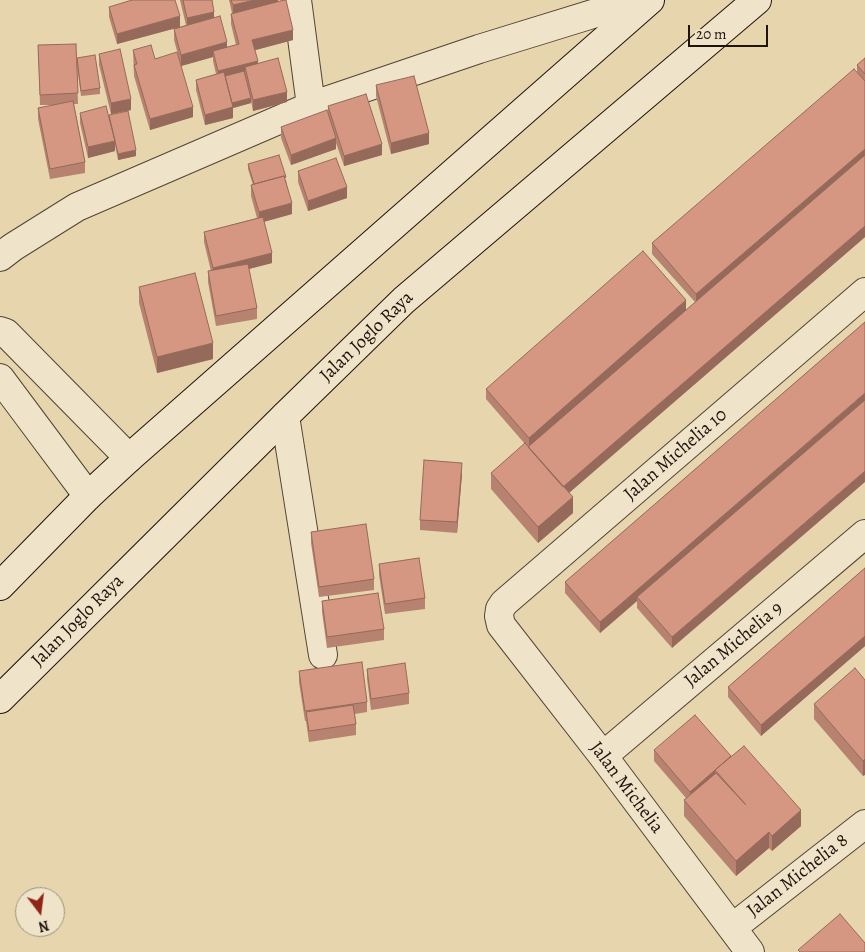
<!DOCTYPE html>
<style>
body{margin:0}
#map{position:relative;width:865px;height:952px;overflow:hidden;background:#e6d5ad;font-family:Alegreya,serif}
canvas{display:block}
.north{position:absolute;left:15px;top:887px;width:50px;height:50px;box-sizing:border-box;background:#efe4ca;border:1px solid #9c907e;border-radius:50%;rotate:165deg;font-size:14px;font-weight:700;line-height:20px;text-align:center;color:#20130b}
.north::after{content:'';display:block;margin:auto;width:18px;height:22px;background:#8f2418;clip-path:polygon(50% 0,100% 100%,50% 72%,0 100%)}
.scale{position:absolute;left:688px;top:25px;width:80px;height:22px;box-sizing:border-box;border:2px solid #20130b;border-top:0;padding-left:6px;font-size:15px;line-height:18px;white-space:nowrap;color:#20130b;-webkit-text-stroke:4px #efe4ca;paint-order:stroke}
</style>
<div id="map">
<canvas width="865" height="952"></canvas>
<div class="north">N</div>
<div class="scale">20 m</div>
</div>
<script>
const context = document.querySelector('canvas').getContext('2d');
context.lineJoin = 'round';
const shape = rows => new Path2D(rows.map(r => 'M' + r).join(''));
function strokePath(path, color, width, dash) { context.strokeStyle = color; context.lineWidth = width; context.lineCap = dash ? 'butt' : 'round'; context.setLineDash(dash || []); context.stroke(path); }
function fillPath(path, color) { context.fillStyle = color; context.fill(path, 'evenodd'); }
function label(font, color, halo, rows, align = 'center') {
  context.font = font + ' Alegreya,serif'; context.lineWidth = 4; context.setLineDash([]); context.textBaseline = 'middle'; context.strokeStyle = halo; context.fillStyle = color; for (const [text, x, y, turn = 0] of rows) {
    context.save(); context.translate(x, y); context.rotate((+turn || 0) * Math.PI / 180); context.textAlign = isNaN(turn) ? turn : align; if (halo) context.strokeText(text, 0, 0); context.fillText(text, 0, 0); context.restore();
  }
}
const street = shape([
 [297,0,311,106],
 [0,257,13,247,77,207,311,106,479,49,638,0],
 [0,331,6,333,129,458],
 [0,378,88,496],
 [285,416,323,655],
 [603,756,865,534],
 [732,928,865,824],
 [750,952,603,756,501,625,499,616,500,609,504,603,865,292]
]);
const secondary = shape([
 [0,586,88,496,129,458,650,0],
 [0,699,285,416,404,300,757,0]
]);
const wall = shape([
 [180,0,212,0,214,17,227,47,236,45,231,24,231,14,232,13,229,0,278,0,293,40,255,50,258,63,287,102,253,111,251,101,251,103,233,108,233,118,205,125,196,90,196,80,216,74,213,61,213,57,181,66,193,117,150,130,134,76,133,50,155,59,181,65,174,40,174,29,186,25],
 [109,7,180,27,117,44,109,17],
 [38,45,77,58,100,88,100,94,81,96,77,67,78,104,74,104,85,162,85,173,50,179,38,119,38,108,53,105,40,105],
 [99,54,131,110,111,114,99,65],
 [865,58,865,237,569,493,573,513,538,543,491,489,491,473,525,444,486,399,486,389,686,310,695,302,652,254,652,243,857,72,857,65],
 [376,85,429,144,391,154,376,96],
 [328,106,382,155,344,166,336,143,336,149,291,165,281,138,281,127,328,115],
 [80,113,109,120,109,115,136,156,118,160,115,145,115,151,88,158,80,123],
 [248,164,286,180,292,214,264,222,272,263,249,269,257,308,257,319,216,326,208,282,208,271,211,271,204,242,204,232,257,218,251,196,251,185,253,185,248,169],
 [298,171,347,198,308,211,298,182],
 [139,287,213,359,157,373,139,303],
 [865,322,672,648,637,608,637,601,600,633,565,593,565,582],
 [462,474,457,533,420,530,420,520],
 [311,532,374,579,374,590,319,597,311,543],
 [379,564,425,598,425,609,385,614,379,575],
 [865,568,865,646,761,736,728,697,728,687],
 [322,601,384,629,384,640,327,648,322,612],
 [367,669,409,693,409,704,371,710,367,679],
 [299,671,367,702,367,712,355,714,356,724,356,735,309,742,306,721,305,721,299,682],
 [865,680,863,776,814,719,814,704],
 [654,750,731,756,801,826,772,851,769,848,736,876,684,816,684,800,686,798,654,761]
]);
const shadedWall = shape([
 [255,0,278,0,278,5,233,16,233,5],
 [214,12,214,22,187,29,187,18],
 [180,16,180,27,117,44,117,34],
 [293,30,293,40,252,51,252,40],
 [227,42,227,53,213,51,213,57,181,66,181,55],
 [258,61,258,72,245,67,245,75,218,82,218,71],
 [287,92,287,102,253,111,253,100],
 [251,98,251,103,233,108,233,118,205,125,205,115,232,103],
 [131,99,131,110,111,114,111,103],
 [193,107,193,117,150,130,150,119],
 [429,133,429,144,391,154,391,143],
 [336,138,336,149,291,165,291,155],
 [115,141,115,151,88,158,88,147],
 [382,144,382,155,344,166,344,156],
 [865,149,865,159,696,304,696,294],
 [136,150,136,156,118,160,118,154],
 [347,187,347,198,308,211,308,201],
 [292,203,292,214,259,223,259,212],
 [865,226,865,237,563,498,563,487],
 [272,253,272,263,213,278,213,268],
 [686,300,686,311,529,449,529,438],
 [213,343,213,359,157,373,157,357],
 [865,393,865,404,637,597,637,601,600,633,600,622],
 [462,463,462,474,457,533,457,522],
 [865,471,865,482,672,648,672,637],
 [573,497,573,513,538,543,538,527],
 [865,636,865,646,761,736,761,725],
 [731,756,715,770,715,780,690,802,690,792],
 [865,759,865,775,863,776,863,761],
 [801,810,801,826,772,851,772,836],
 [769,832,769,848,736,876,736,861]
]);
const building = shape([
 [132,0,175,0,180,16,117,34,109,7,132,0],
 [183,0,212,0,214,12,187,18,183,0],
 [231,0,255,0,233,5,231,0],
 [284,0,286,0,293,30,252,40,258,61,218,71,213,51,239,44,231,14,284,0],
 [220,16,227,42,181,55,174,29,220,16],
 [76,44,78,93,40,95,38,45,76,44],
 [151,45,155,59,177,52,193,107,150,119,134,65,137,64,133,50,151,45],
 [120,49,131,99,111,103,99,54,120,49],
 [95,55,100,88,81,91,77,58,95,55],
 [278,58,287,92,253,100,245,67,278,58],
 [865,58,865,74,857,65,865,58],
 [854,69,865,81,865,149,696,294,652,243,854,69],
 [244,71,251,98,232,103,225,76,244,71],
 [224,72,233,107,205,115,196,80,224,72],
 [414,76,429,133,391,143,376,85,414,76],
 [366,94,382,144,344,156,328,106,366,94],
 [73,101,85,162,50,169,38,108,73,101],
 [106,106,115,141,88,147,80,113,106,106],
 [327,110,336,138,291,155,281,127,327,110],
 [128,111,136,150,118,154,109,115,128,111],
 [279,155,286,177,285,178,284,176,254,184,248,164,279,155],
 [865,155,865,226,563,487,528,447,865,155],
 [336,158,347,187,308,201,298,171,336,158],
 [284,176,292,203,259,212,251,185,284,176],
 [263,217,272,253,213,268,204,232,263,217],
 [643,251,686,300,529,438,486,389,643,251],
 [248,264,257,308,216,316,208,271,248,264],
 [195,273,213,343,157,357,139,287,195,273],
 [865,322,865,393,600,622,565,582,865,322],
 [865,400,865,471,672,637,637,597,865,400],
 [525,443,573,497,538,527,491,473,525,443],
 [424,460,462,463,457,522,420,520,424,460],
 [366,524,374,579,319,587,311,532,366,524],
 [419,558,425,598,385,604,379,564,419,558],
 [865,568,865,636,761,725,728,687,865,568],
 [378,593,384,629,327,637,322,601,378,593],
 [362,662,367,702,305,711,299,671,362,662],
 [405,663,409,693,371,699,367,669,405,663],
 [855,668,865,680,865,759,863,761,814,704,855,668],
 [353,705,356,724,309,731,306,712,353,705],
 [695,715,731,756,690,792,654,750,695,715],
 [744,746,801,810,772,836,769,832,736,861,684,800,716,773,746,805,715,770,744,746],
 [840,914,865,943,865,952,800,952,798,950,840,914]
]);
const streetNames = [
 ["Jalan Joglo Raya",367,337,-44],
 ["Jalan Michelia 10",676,455,-41],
 ["Jalan Joglo Raya",78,621,-45],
 ["Jalan Michelia 9",734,645,-40],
 ["Jalan Michelia",626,788,53],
 ["Jalan Michelia 8",798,876,-38]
];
strokePath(street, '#524434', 30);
strokePath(secondary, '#20130b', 30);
strokePath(street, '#efe4ca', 28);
strokePath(secondary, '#efe4ca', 28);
fillPath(wall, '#b7826f');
fillPath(shadedWall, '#956a5a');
fillPath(building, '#d59781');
strokePath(building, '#956a5a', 1);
label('19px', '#20130b', '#efe4ca', streetNames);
</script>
